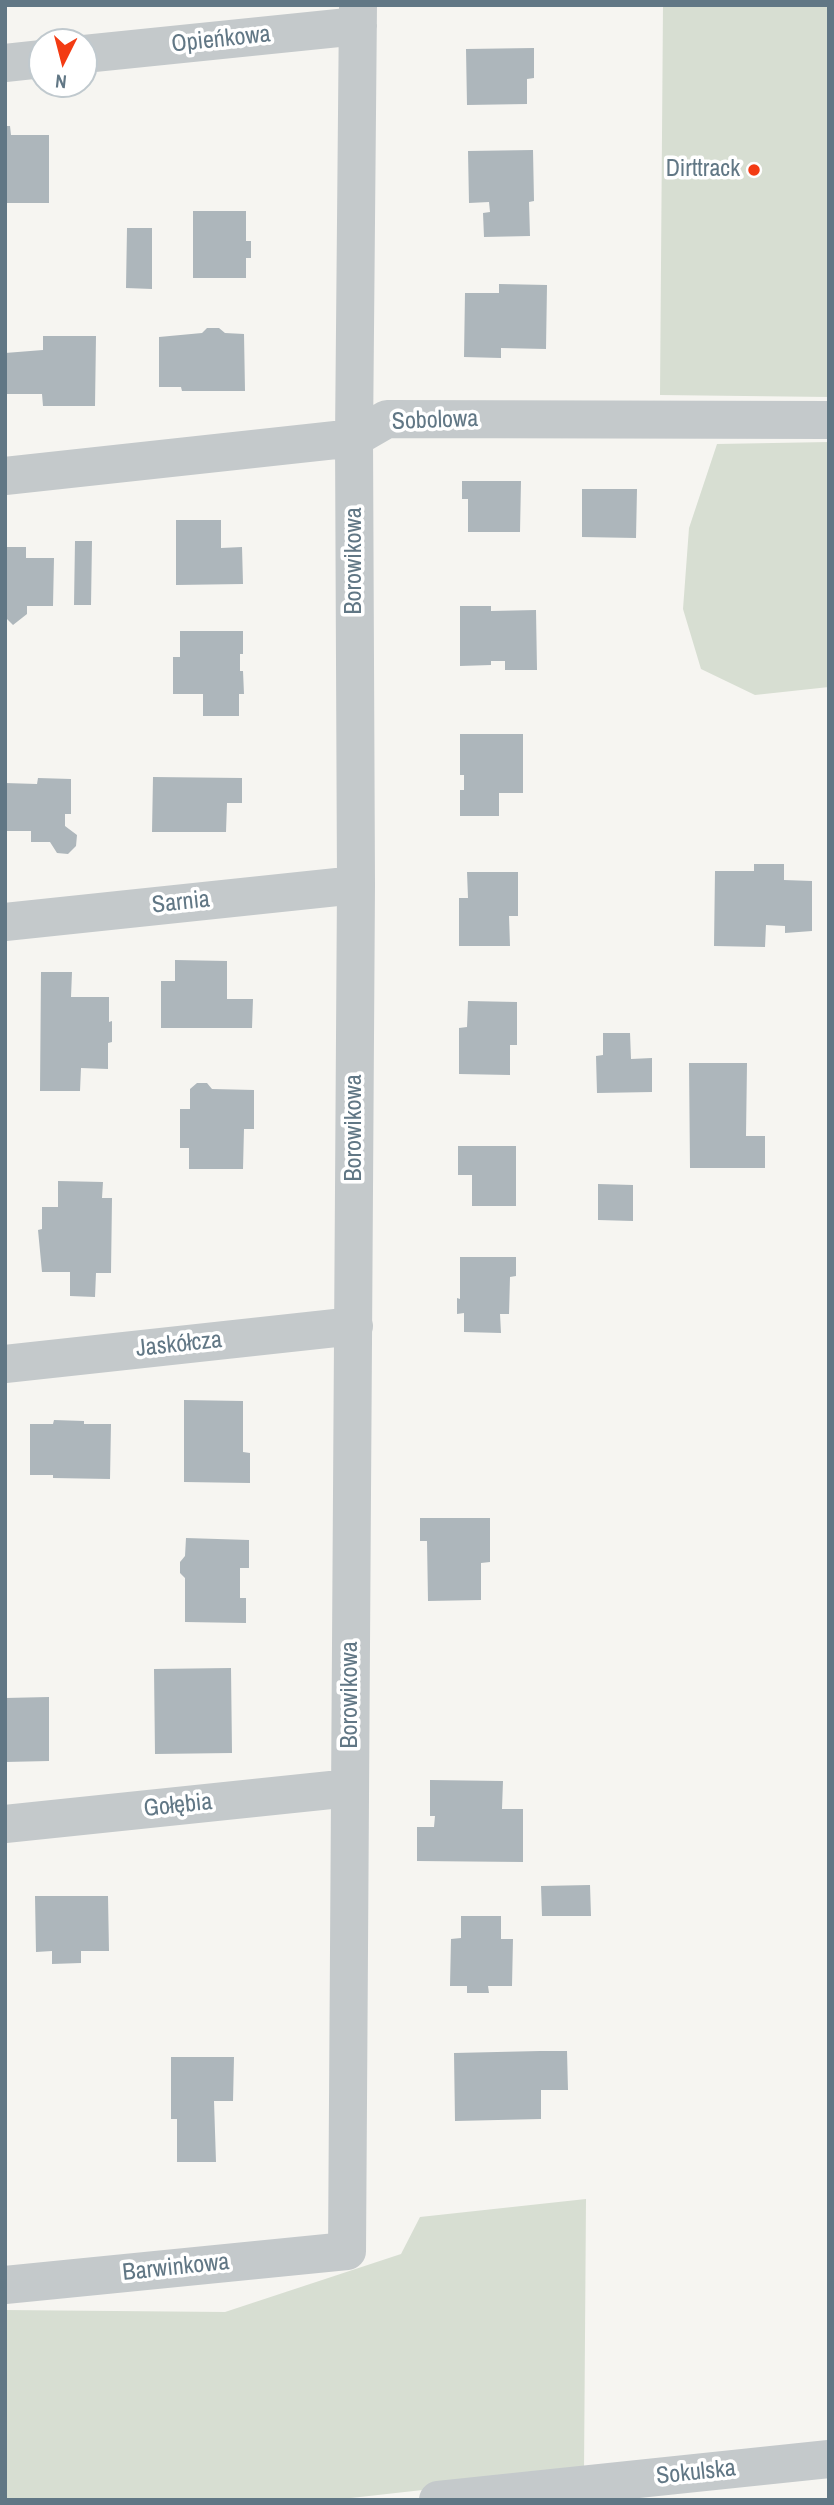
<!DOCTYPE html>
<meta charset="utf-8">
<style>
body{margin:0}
#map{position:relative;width:834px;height:2505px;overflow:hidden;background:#f6f5f1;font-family:"Archivo Narrow",sans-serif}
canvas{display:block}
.frame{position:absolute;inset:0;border:7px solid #617785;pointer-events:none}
.north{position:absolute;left:28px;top:28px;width:70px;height:70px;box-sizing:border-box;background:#fff;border:2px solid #c0c9ce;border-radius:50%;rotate:186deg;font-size:19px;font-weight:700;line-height:28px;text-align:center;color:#617785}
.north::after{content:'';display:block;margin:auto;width:24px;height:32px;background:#f33b13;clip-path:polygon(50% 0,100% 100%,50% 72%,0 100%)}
</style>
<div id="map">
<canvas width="834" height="2505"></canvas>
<div class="frame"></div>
<div class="north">N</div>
</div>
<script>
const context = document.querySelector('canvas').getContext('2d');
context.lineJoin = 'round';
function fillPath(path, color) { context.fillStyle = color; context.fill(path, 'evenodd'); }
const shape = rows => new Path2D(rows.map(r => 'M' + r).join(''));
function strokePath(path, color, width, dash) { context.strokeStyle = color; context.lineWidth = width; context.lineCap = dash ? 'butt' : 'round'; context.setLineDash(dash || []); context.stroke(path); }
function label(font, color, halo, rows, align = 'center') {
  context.font = font + ' "Archivo Narrow",sans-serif'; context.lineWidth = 7; context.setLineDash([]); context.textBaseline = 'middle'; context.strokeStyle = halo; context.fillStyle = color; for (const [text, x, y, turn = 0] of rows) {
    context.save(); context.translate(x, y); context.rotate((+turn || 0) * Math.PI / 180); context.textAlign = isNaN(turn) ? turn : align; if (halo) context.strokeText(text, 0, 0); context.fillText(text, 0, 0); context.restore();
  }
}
const green = shape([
 [663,5,829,5,829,397,660,395],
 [829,442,829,687,755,695,701,669,683,609,689,528,717,444],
 [586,2199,584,2472,333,2500,5,2500,5,2310,225,2312,401,2254,420,2217]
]);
const building = shape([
 [534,48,534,78,527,79,527,104,467,105,466,49],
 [5,126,10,126,11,135,49,135,49,203,5,203],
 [533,150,534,201,529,202,530,236,484,237,483,213,490,212,489,202,469,203,468,151],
 [193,211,246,211,246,241,251,241,251,258,246,258,246,278,193,278],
 [127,228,152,228,152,289,126,288],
 [499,284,547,285,546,349,501,348,501,358,464,357,465,293,499,293],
 [207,328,219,328,225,333,244,334,245,391,182,391,181,387,159,387,159,337,202,333],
 [43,336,96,336,95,406,43,406,42,394,5,394,5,353,43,350],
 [462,481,521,481,520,532,468,532,468,499,462,499],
 [582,489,637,489,636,538,582,537],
 [176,520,221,520,221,548,242,547,243,584,176,585],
 [75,541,92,541,91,605,74,605],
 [5,547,26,547,26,558,54,558,53,606,27,606,27,614,13,625,5,617],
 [460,606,491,606,491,611,536,610,537,670,505,670,505,661,491,661,491,665,460,666],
 [180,631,243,631,243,654,240,654,240,671,243,671,244,694,239,694,239,716,203,716,203,694,173,694,173,657,180,657],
 [460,734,523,734,523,793,499,793,499,816,460,816,460,790,464,790,464,775,460,775],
 [153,777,242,778,242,803,227,803,226,832,152,832],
 [38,778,71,779,71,814,65,814,65,826,77,835,76,846,68,854,57,853,50,842,31,842,31,831,5,831,5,783,37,784],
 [754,864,784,864,784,880,812,881,812,931,785,933,785,926,766,925,765,947,714,946,715,871,754,871],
 [467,872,518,872,518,916,509,916,510,946,459,946,459,898,468,898],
 [175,960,227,961,227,999,253,999,252,1028,161,1028,161,981,175,981],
 [41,972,72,972,71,997,109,997,109,1022,112,1021,112,1042,108,1043,108,1069,81,1068,80,1091,40,1091],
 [468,1001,517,1002,517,1045,510,1045,510,1075,459,1074,459,1028,467,1027],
 [603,1033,630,1033,631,1059,652,1058,652,1092,597,1093,596,1056,603,1055],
 [689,1063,747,1063,746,1136,765,1136,765,1168,690,1168],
 [197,1083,207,1083,212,1089,254,1090,254,1129,244,1129,243,1169,189,1169,189,1148,180,1148,180,1109,190,1109,190,1089],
 [458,1146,516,1146,516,1206,472,1206,472,1175,458,1175],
 [58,1181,103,1182,102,1198,112,1198,111,1273,96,1273,95,1297,70,1296,70,1272,42,1272,38,1230,42,1229,42,1207,58,1207],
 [598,1184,633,1185,633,1221,598,1220],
 [460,1257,516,1257,516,1276,510,1277,509,1314,500,1314,501,1333,464,1332,464,1313,457,1314,457,1298,460,1299],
 [184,1400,243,1401,243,1452,250,1453,250,1483,184,1482],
 [54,1420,84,1421,84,1424,111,1424,110,1479,53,1478,53,1475,30,1475,30,1424,53,1424],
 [420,1518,490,1518,490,1562,481,1563,481,1600,428,1601,427,1541,420,1541],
 [186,1538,249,1540,249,1568,240,1568,240,1598,246,1598,246,1623,185,1622,185,1578,180,1573,180,1562,185,1556],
 [231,1668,232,1753,155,1754,154,1669],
 [49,1697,49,1761,5,1762,5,1698],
 [430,1780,503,1781,502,1809,523,1809,523,1862,417,1861,417,1827,434,1827,435,1816,430,1816],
 [590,1885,591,1916,542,1916,541,1886],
 [35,1896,108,1896,109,1951,81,1951,81,1963,52,1964,52,1951,36,1952],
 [461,1916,501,1916,501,1939,513,1939,512,1986,488,1986,489,1993,467,1993,467,1986,450,1986,451,1939,461,1938],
 [540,2051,567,2051,568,2090,541,2090,541,2119,455,2121,454,2053],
 [171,2057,234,2057,233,2101,214,2101,216,2162,177,2162,177,2119,171,2119]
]);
const minor = shape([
 [84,54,358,26],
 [5,63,42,59],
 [5,476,354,438,387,419,829,420],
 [5,922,356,885],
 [5,1364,354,1326],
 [5,1824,350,1788],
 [5,2285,347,2251,356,885,354,438,358,5],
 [438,2500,829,2459]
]);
const markers = [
 [754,170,7,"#f33b13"]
];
const streetNames = [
 ["Opieńkowa",221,40,-6],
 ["Sobolowa",435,421,-2],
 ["Borowikowa",355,561,-90],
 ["Sarnia",181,903,-6],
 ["Borowikowa",355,1128,-90],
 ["Jaskółcza",179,1345,-6],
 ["Borowikowa",351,1695,-90],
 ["Gołębia",178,1806,-6],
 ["Barwinkowa",176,2268,-6],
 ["Sokulska",696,2473,-6]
];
const poiNames = [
 ["Dirttrack",740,170]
];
fillPath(green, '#d7ded2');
fillPath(building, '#adb6bb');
strokePath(minor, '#c4c9cb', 38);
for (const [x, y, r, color] of markers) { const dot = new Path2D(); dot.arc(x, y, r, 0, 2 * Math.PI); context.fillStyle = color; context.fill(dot); strokePath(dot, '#fff', 2.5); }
label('24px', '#617785', '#fff', streetNames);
label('24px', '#617785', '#fff', poiNames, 'right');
</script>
